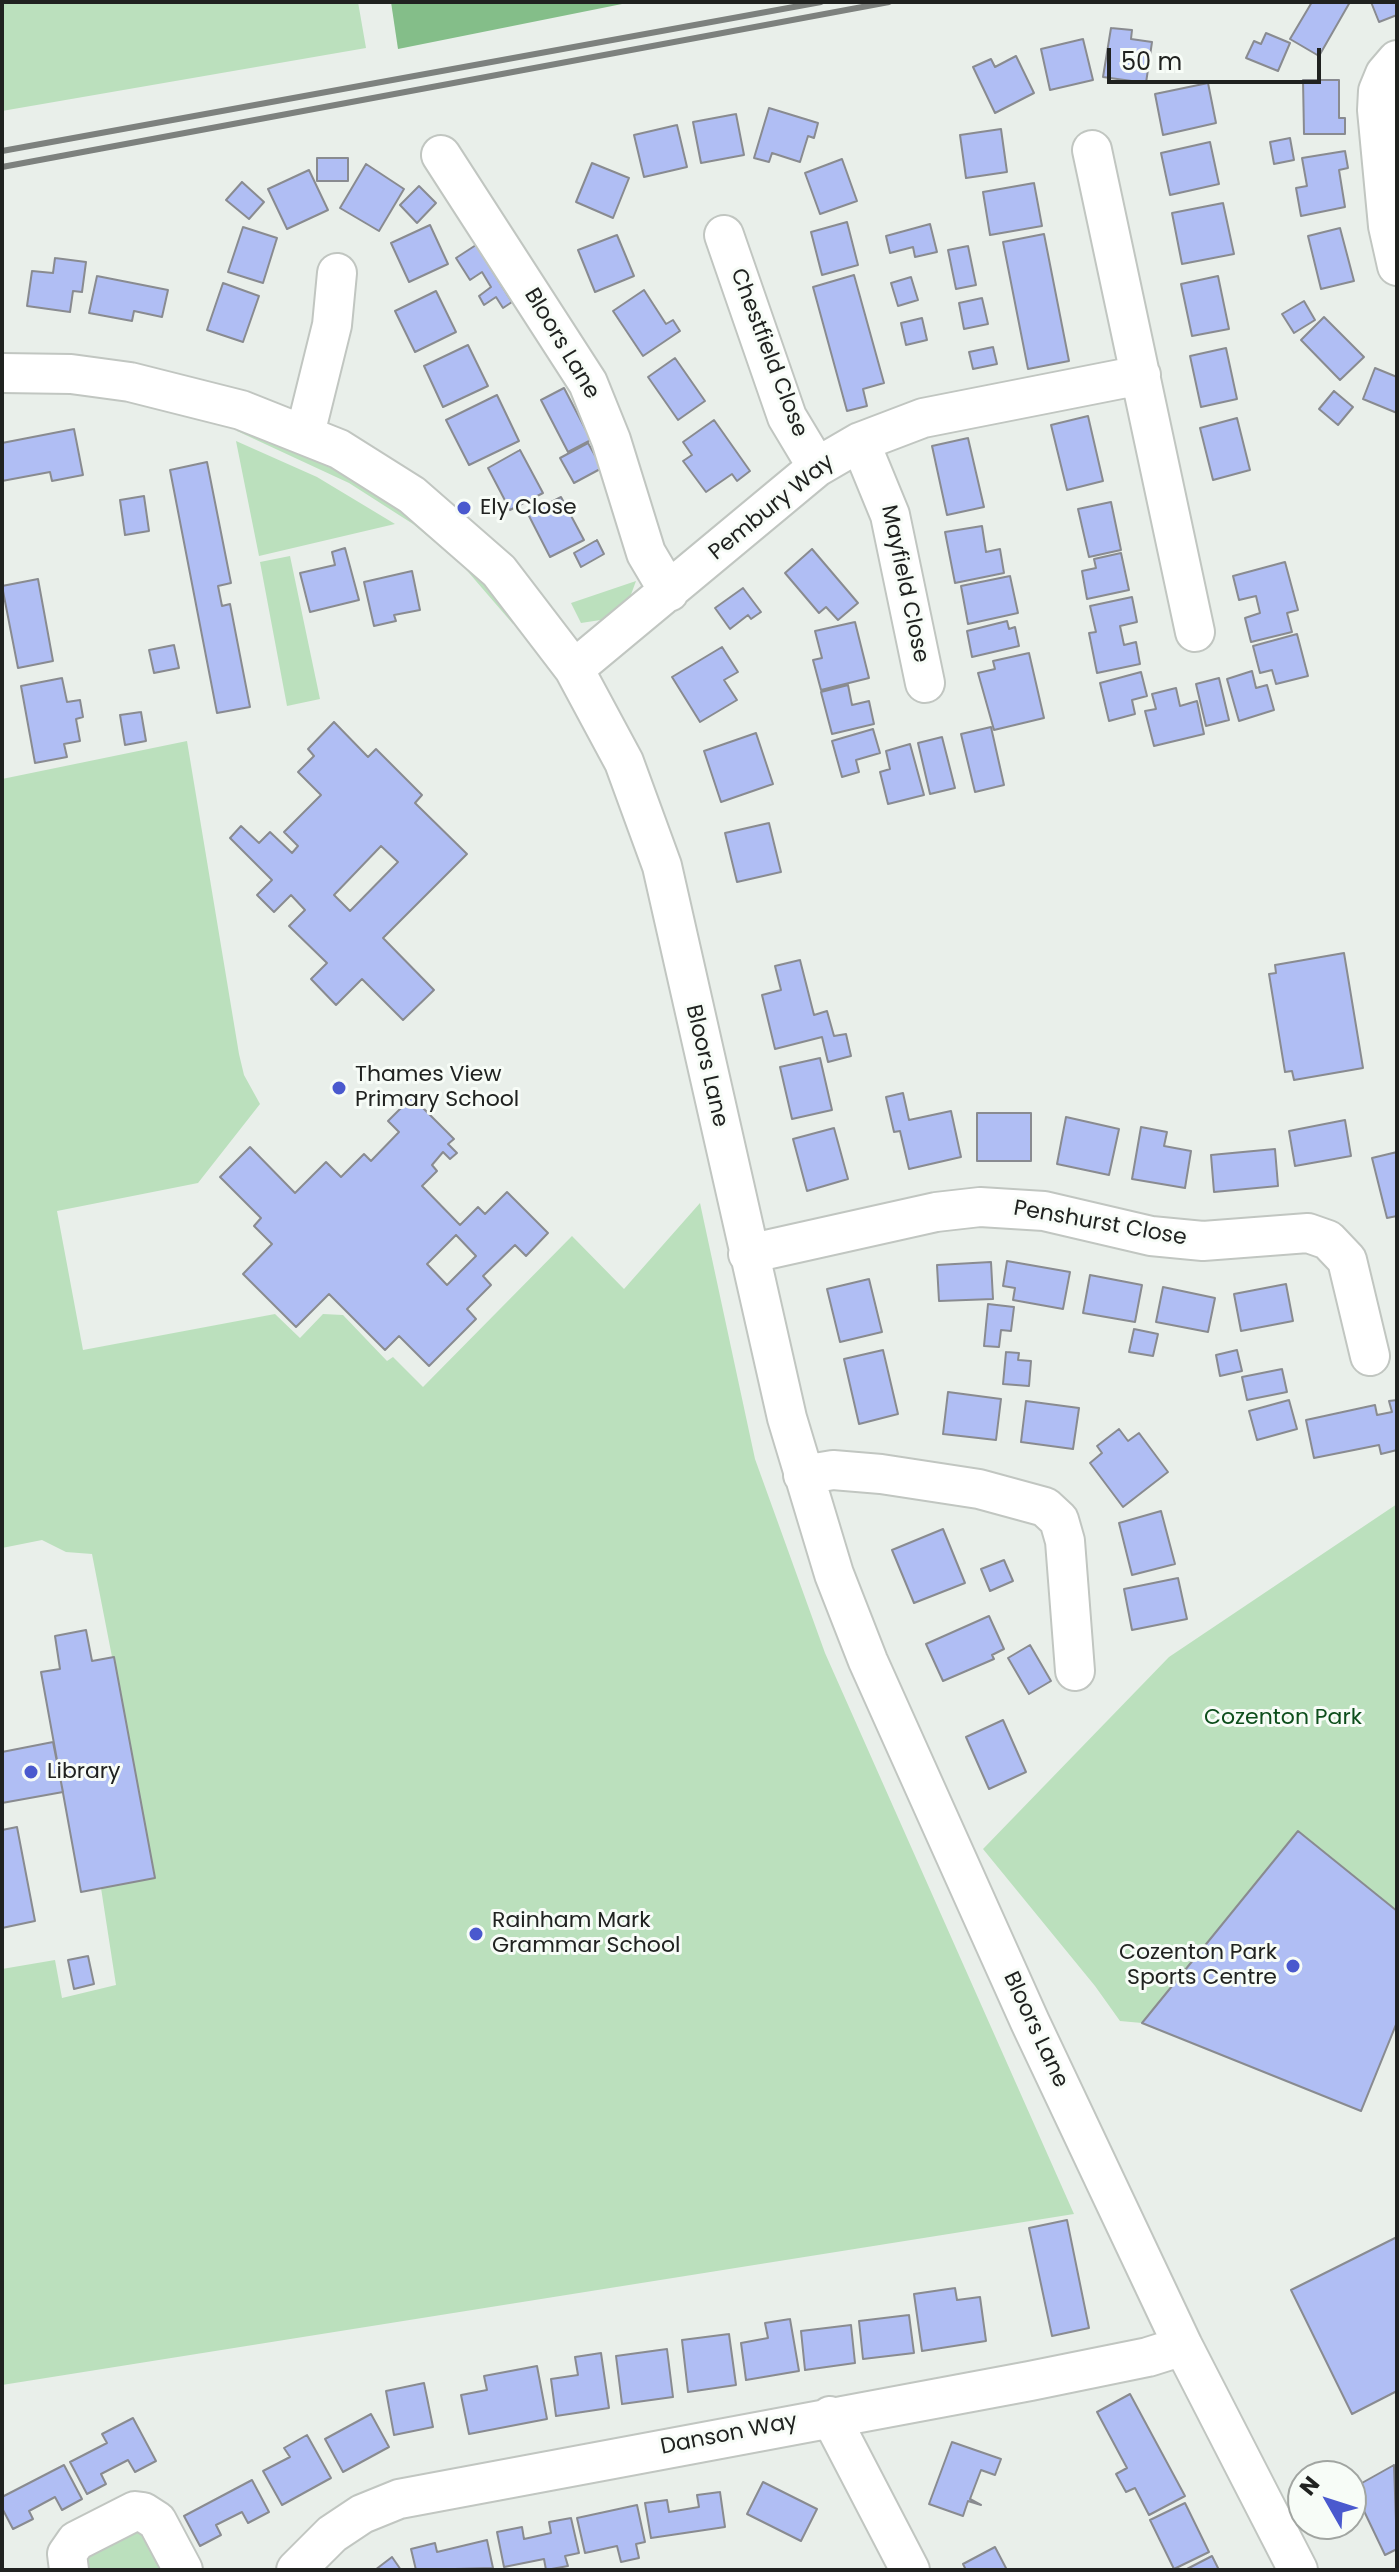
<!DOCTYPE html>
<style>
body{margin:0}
#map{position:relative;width:1399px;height:2572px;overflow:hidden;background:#e9efea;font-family:Poppins,sans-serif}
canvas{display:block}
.frame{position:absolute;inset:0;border:4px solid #202220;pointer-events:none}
.north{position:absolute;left:1287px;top:2460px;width:80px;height:80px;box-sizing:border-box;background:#f7fcf7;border:2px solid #a1a5a1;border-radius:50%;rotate:309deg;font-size:22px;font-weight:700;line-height:32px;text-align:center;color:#202220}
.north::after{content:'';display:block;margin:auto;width:28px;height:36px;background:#4a59ce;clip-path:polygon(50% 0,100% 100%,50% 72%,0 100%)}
.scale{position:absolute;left:1107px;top:48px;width:214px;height:36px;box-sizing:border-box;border:4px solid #202220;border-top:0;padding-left:10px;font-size:24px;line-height:28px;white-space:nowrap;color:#202220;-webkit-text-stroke:6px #f7fcf7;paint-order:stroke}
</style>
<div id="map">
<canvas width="1399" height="2572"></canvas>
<div class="frame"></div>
<div class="north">N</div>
<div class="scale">50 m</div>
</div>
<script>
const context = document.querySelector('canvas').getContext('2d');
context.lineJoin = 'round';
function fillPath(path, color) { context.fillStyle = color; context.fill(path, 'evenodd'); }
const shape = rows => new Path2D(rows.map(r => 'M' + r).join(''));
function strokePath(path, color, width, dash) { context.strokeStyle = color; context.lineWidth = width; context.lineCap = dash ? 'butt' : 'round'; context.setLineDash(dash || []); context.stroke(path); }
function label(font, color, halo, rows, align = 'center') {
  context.font = font + ' Poppins,sans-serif'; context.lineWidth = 6; context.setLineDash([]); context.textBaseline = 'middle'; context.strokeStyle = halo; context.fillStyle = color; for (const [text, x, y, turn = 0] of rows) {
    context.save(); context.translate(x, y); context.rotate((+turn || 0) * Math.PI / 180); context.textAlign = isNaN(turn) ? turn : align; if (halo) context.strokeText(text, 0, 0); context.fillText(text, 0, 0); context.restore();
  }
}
const green = shape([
 [2,2,358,2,366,48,2,111],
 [240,425,278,439,381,492,465,560,512,615,513,624,463,566,413,524,349,483,237,431],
 [236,441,317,477,395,524,259,556],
 [290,556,320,699,287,706,260,562],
 [636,581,629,600,607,619,581,623,571,603],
 [187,741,239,1054,244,1075,260,1104,198,1183,57,1211,83,1350,275,1314,300,1338,323,1314,343,1315,387,1361,393,1357,423,1387,572,1236,624,1289,700,1203,755,1459,825,1653,1074,2214,2,2385,2,1969,55,1960,62,1998,116,1985,101,1888,155,1878,92,1554,66,1552,42,1540,2,1548,2,779],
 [1397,1504,1397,1911,1298,1831,1142,2023,1120,2021,1095,1986,983,1849,1169,1657],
 [132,2518,174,2570,81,2570,75,2554]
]);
const forest = shape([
 [391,2,632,2,398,49]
]);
const building = shape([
 [1312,2,1350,2,1319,56,1290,39,1312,2],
 [1371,2,1397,2,1397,15,1379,22,1371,2],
 [1111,28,1132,30,1131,39,1152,42,1146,83,1103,77,1111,28],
 [1266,33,1290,43,1278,71,1246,58,1254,41,1261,44,1266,33],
 [1083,39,1093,80,1050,90,1041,49,1083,39],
 [1016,56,1034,93,995,113,973,67,991,59,995,67,1016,56],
 [1303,80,1339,80,1339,118,1345,118,1345,134,1304,134,1303,80],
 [1208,83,1216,123,1163,135,1155,94,1208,83],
 [769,108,818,123,814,138,808,136,800,162,772,153,769,162,754,158,769,108],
 [736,114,744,155,701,163,693,122,736,114],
 [677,125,687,167,644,177,634,135,677,125],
 [1001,129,1007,172,966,178,960,135,1001,129],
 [1290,138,1294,160,1274,164,1270,142,1290,138],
 [1210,142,1219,184,1170,195,1161,153,1210,142],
 [1345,151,1348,168,1339,170,1345,207,1301,216,1296,188,1307,186,1302,158,1345,151],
 [317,158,348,158,348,181,317,181,317,158],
 [842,159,857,201,820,214,805,173,842,159],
 [592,163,629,178,613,218,576,202,592,163],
 [366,164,404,189,379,231,340,208,366,164],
 [309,170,328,210,287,229,268,189,309,170],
 [242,182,264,202,249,219,226,200,242,182],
 [1034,183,1042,226,990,235,983,192,1034,183],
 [419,186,436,203,417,223,400,205,419,186],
 [1223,203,1234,254,1182,264,1172,213,1223,203],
 [847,222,858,265,822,275,811,232,847,222],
 [930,224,937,252,915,257,913,247,890,253,886,236,930,224],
 [430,225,448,264,409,282,391,243,430,225],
 [243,227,277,238,263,283,228,272,243,227],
 [1340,228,1354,281,1321,289,1308,236,1340,228],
 [1044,234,1069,361,1028,369,1003,242,1044,234],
 [617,235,634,276,595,292,578,250,617,235],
 [476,245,512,302,503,308,496,297,484,305,479,296,491,287,482,272,470,280,456,258,476,245],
 [968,246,976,285,956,289,948,250,968,246],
 [55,258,86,262,82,292,73,291,70,312,27,306,32,271,53,273,55,258],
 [854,275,884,383,863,389,867,406,847,411,813,287,854,275],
 [97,276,168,290,162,317,134,311,132,321,89,313,97,276],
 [1218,276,1229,329,1192,336,1181,284,1218,276],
 [911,277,918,300,898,306,891,283,911,277],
 [223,283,259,296,243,342,207,330,223,283],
 [644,290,666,324,673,320,680,331,643,356,613,311,644,290],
 [436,291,456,332,415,352,395,311,436,291],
 [982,298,988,324,964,329,959,303,982,298],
 [1304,301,1315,320,1294,333,1282,314,1304,301],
 [1324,317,1364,357,1340,380,1301,340,1324,317],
 [922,318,927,340,906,345,901,323,922,318],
 [468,345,488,386,443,407,424,366,468,345],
 [993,347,997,364,973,369,969,352,993,347],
 [1226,348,1237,399,1201,407,1190,356,1226,348],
 [675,358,705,401,678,420,648,377,675,358],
 [1375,368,1397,377,1397,413,1363,399,1375,368],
 [564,388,591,440,568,452,541,400,564,388],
 [1334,391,1353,407,1338,425,1319,409,1334,391],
 [497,395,519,441,469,465,446,420,497,395],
 [1088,416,1103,481,1067,490,1051,425,1088,416],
 [1237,418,1250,470,1213,480,1200,428,1237,418],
 [714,420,750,471,737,481,732,474,706,492,683,461,692,455,683,442,714,420],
 [74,429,83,475,52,481,50,472,2,481,2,443,74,429],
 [968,438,984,507,947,515,932,446,968,438],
 [588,443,602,468,574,483,560,458,588,443],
 [520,450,543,493,510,510,488,468,520,450],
 [207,462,231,583,218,586,222,606,230,604,250,707,217,713,170,470,207,462],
 [144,496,149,531,125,535,120,500,144,496],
 [561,497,584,540,550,557,528,514,561,497],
 [1111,502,1121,550,1089,557,1078,509,1111,502],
 [982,526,986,552,1000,549,1004,573,955,583,945,532,982,526],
 [597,540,604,554,581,567,574,553,597,540],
 [345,548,359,600,310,612,300,573,335,565,332,552,345,548],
 [812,549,858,603,838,620,826,607,819,613,785,573,812,549],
 [1121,553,1129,590,1087,599,1082,571,1096,568,1094,559,1121,553],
 [1285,562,1298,610,1287,613,1292,632,1251,642,1245,618,1260,613,1256,596,1239,600,1233,576,1285,562],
 [412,571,420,610,394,615,396,621,374,626,364,582,412,571],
 [1010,576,1018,613,968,624,961,586,1010,576],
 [38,579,53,661,18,668,2,586,38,579],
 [743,588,761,612,751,619,748,615,730,629,715,608,743,588],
 [1132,597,1137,622,1120,626,1124,645,1136,642,1140,664,1097,673,1089,633,1096,632,1090,606,1132,597],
 [1007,621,1009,629,1015,627,1019,646,972,657,967,631,1007,621],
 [855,622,869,678,821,690,813,660,822,658,815,631,855,622],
 [1297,634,1308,676,1276,684,1272,670,1260,673,1253,646,1297,634],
 [174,645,179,668,154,673,149,650,174,645],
 [722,647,738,672,724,680,737,700,700,722,672,677,722,647],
 [1029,653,1044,718,994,730,978,673,995,669,993,661,1029,653],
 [1252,671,1256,688,1267,685,1274,710,1239,721,1227,679,1252,671],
 [1141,672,1147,696,1132,700,1135,714,1109,721,1100,683,1141,672],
 [62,678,67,702,80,700,83,717,76,719,80,741,64,744,67,757,35,763,21,686,62,678],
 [1219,678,1229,720,1206,726,1196,684,1219,678],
 [848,685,852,705,869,701,874,724,832,734,821,692,848,685],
 [1176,688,1180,706,1197,701,1204,734,1154,746,1145,711,1156,709,1152,694,1176,688],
 [141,712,146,741,125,745,120,715,141,712],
 [334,722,368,757,376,749,422,795,415,803,467,854,383,938,434,990,403,1020,362,979,336,1005,311,979,327,963,289,926,305,910,291,895,274,912,257,895,272,880,230,838,241,826,259,843,270,832,292,853,298,846,284,832,321,795,298,772,314,756,308,749,334,722],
 [381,846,398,862,350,911,334,895,381,846],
 [991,727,1004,785,975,792,961,734,991,727],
 [873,729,880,753,856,760,859,772,842,777,832,741,873,729],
 [756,733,773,784,721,802,704,751,756,733],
 [942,737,955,788,930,794,918,743,942,737],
 [910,744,924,795,888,804,880,772,890,769,886,751,910,744],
 [769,823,781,872,737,882,725,833,769,823],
 [1344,953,1363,1068,1294,1080,1292,1071,1285,1072,1269,974,1276,973,1275,965,1344,953],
 [800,960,814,1015,827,1011,834,1036,846,1034,851,1056,828,1062,822,1037,775,1049,762,995,781,990,775,966,800,960],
 [820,1058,832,1110,792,1119,780,1067,820,1058],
 [903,1093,909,1120,951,1111,961,1157,909,1169,900,1131,894,1132,886,1097,903,1093],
 [412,1097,454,1139,448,1144,457,1153,450,1159,443,1152,432,1165,437,1171,422,1186,460,1225,478,1207,485,1214,507,1192,548,1233,526,1256,515,1245,483,1276,491,1285,467,1309,476,1319,429,1366,399,1336,385,1350,329,1294,296,1327,243,1274,272,1244,254,1226,261,1218,220,1177,250,1147,295,1193,326,1162,341,1177,364,1154,371,1161,399,1132,388,1121,412,1097],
 [456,1235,476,1256,447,1285,427,1264,456,1235],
 [977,1113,1031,1113,1031,1161,977,1161,977,1113],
 [1066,1117,1119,1129,1109,1175,1057,1164,1066,1117],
 [1345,1120,1351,1156,1295,1166,1289,1131,1345,1120],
 [1141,1127,1167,1132,1164,1146,1191,1151,1185,1188,1132,1179,1141,1127],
 [834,1128,848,1179,807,1191,793,1139,834,1128],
 [1275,1149,1278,1186,1214,1192,1211,1155,1275,1149],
 [1397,1152,1397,1216,1387,1218,1372,1158,1397,1152],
 [1007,1261,1070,1272,1063,1309,1013,1300,1015,1288,1003,1286,1007,1261],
 [991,1262,993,1299,939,1301,937,1265,991,1262],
 [1090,1275,1142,1285,1135,1322,1083,1313,1090,1275],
 [869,1279,882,1332,840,1342,827,1289,869,1279],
 [1286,1284,1293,1321,1241,1331,1234,1294,1286,1284],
 [1163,1287,1215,1298,1208,1332,1156,1322,1163,1287],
 [988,1304,1014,1307,1011,1331,1001,1330,999,1347,984,1346,988,1304],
 [1134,1329,1158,1334,1153,1356,1129,1352,1134,1329],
 [883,1350,898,1414,859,1424,844,1359,883,1350],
 [1237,1350,1242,1371,1220,1376,1216,1355,1237,1350],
 [1006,1352,1019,1353,1018,1360,1031,1361,1029,1386,1003,1384,1006,1352],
 [1282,1369,1287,1392,1247,1400,1242,1377,1282,1369],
 [948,1392,1001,1399,996,1440,943,1434,948,1392],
 [1289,1400,1297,1429,1257,1440,1249,1411,1289,1400],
 [1397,1400,1397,1450,1381,1454,1379,1445,1314,1458,1306,1420,1375,1405,1377,1415,1392,1412,1389,1401,1397,1400],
 [1026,1401,1079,1408,1073,1449,1021,1442,1026,1401],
 [1119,1429,1128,1441,1139,1433,1168,1472,1123,1507,1090,1463,1102,1453,1097,1446,1119,1429],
 [1161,1511,1175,1564,1132,1575,1119,1523,1161,1511],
 [943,1529,965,1583,914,1603,892,1550,943,1529],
 [1004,1560,1013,1581,990,1591,981,1569,1004,1560],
 [1178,1578,1187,1619,1132,1630,1124,1589,1178,1578],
 [989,1616,1004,1649,992,1655,994,1659,943,1681,926,1644,989,1616],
 [86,1630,92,1661,114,1657,155,1878,81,1892,41,1672,60,1669,55,1636,86,1630],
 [1030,1645,1051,1681,1029,1694,1008,1658,1030,1645],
 [1003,1720,1026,1772,989,1789,966,1737,1003,1720],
 [53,1742,63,1792,2,1803,2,1752,53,1742],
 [17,1827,35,1921,2,1928,2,1830,17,1827],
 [1298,1831,1397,1911,1397,2022,1361,2111,1142,2023,1298,1831],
 [88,1956,94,1984,74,1989,68,1960,88,1956],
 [1067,2220,1089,2328,1052,2336,1029,2228,1067,2220],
 [1397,2237,1397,2391,1352,2414,1291,2290,1397,2237],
 [955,2288,957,2300,980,2297,986,2341,922,2351,914,2294,955,2288],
 [909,2315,914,2353,863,2359,859,2321,909,2315],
 [790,2319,799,2371,746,2380,741,2343,768,2338,765,2323,790,2319],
 [851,2325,855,2363,805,2370,801,2331,851,2325],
 [729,2334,736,2385,688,2392,682,2340,729,2334],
 [667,2349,673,2397,622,2404,616,2356,667,2349],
 [601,2353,609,2408,556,2416,551,2379,578,2375,575,2357,601,2353],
 [537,2366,547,2419,469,2434,461,2395,487,2390,484,2376,537,2366],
 [424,2383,433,2427,394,2435,386,2391,424,2383],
 [1130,2394,1185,2496,1149,2515,1135,2488,1126,2492,1116,2474,1127,2468,1097,2412,1130,2394],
 [371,2414,389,2447,343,2472,325,2439,371,2414],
 [133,2418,156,2461,135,2472,128,2460,101,2474,106,2484,87,2494,70,2462,107,2443,102,2434,133,2418],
 [307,2435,331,2478,282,2505,263,2471,290,2457,284,2448,307,2435],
 [952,2442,1001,2459,995,2475,981,2470,970,2499,981,2505,968,2501,963,2516,929,2504,952,2442],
 [64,2465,82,2499,62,2510,55,2497,29,2511,33,2519,13,2529,2,2508,2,2497,64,2465],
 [1394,2465,1397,2549,1385,2555,1353,2488,1394,2465],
 [252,2480,269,2512,248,2523,242,2512,216,2525,221,2535,200,2546,184,2516,252,2480],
 [763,2482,817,2509,801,2541,747,2514,763,2482],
 [720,2492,725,2527,651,2538,645,2503,667,2500,669,2512,699,2507,697,2495,720,2492],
 [1185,2503,1209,2552,1174,2569,1150,2520,1185,2503],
 [637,2505,645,2542,636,2544,639,2558,621,2562,617,2546,585,2553,577,2518,637,2505],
 [571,2518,579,2553,565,2556,568,2566,546,2570,544,2559,504,2567,497,2532,522,2527,524,2539,551,2533,549,2522,571,2518],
 [487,2540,493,2568,416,2570,411,2549,435,2543,437,2552,487,2540],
 [995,2547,1007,2570,966,2570,963,2564,995,2547],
 [1212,2556,1219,2570,1185,2570,1212,2556],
 [392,2557,401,2570,375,2570,392,2557]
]);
const minor = shape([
 [1397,60,1385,74,1378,91,1377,110,1388,226,1397,266],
 [1092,150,1195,632],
 [441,155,588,383,611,440,646,553,669,592],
 [724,235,787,417,817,467],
 [2,373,71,374,130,382,241,410,339,449,412,495,499,571,574,669,624,762,662,866,787,1418,834,1574,868,1661,1030,2022,1183,2346,1298,2570],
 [305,434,332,325,337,273],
 [860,442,890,515,925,683],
 [574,669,817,467,860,442,923,418,1141,375],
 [748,1254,936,1212,980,1207,1044,1211,1151,1236,1203,1241,1308,1233,1328,1240,1347,1260,1370,1356],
 [803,1475,833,1470,881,1474,979,1489,1045,1507,1059,1520,1065,1541,1075,1671],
 [830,2416,910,2570],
 [69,2570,67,2554,76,2541,135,2511,143,2512,157,2521,183,2570],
 [296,2570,332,2534,362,2514,399,2499,1030,2381,1148,2357,1183,2346]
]);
const rail = shape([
 [2,151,821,2],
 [2,167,889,2]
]);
const markers = [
 [464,508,8,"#4a59ce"],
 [339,1088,8,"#4a59ce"],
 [31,1772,8,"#4a59ce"],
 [476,1934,8,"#4a59ce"],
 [1293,1966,8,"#4a59ce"]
];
const streetNames = [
 ["Bloors Lane",561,344,59],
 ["Chestfield Close",768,353,69],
 ["Pembury Way",772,508,-39],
 ["Mayfield Close",904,584,78],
 ["Bloors Lane",706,1066,77],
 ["Penshurst Close",1100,1224,10],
 ["Bloors Lane",1035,2030,65],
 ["Danson Way",729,2435,-11]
];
const poiNames = [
 ["Ely Close",480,508],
 ["Thames View",355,1075],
 ["Primary School",355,1100],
 ["Library",47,1772],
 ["Rainham Mark",492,1921],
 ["Grammar School",492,1946],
 ["Cozenton Park",1277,1953,"right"],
 ["Sports Centre",1277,1978,"right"]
];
const parkNames = [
 ["Cozenton Park",1283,1718]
];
fillPath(green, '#bbe0bd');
fillPath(forest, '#84be89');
fillPath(building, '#b0bef4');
strokePath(building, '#898b90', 2);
strokePath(minor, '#c1c6c1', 42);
strokePath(minor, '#fff', 38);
strokePath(rail, '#7d817e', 6);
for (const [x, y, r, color] of markers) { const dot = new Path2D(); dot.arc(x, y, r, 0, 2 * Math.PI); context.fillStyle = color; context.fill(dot); strokePath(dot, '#f7fcf7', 3); }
label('22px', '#202220', '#f7fcf7', streetNames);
label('22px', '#202220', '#f7fcf7', poiNames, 'left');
label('22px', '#0d4e1c', '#f7fcf7', parkNames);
</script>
